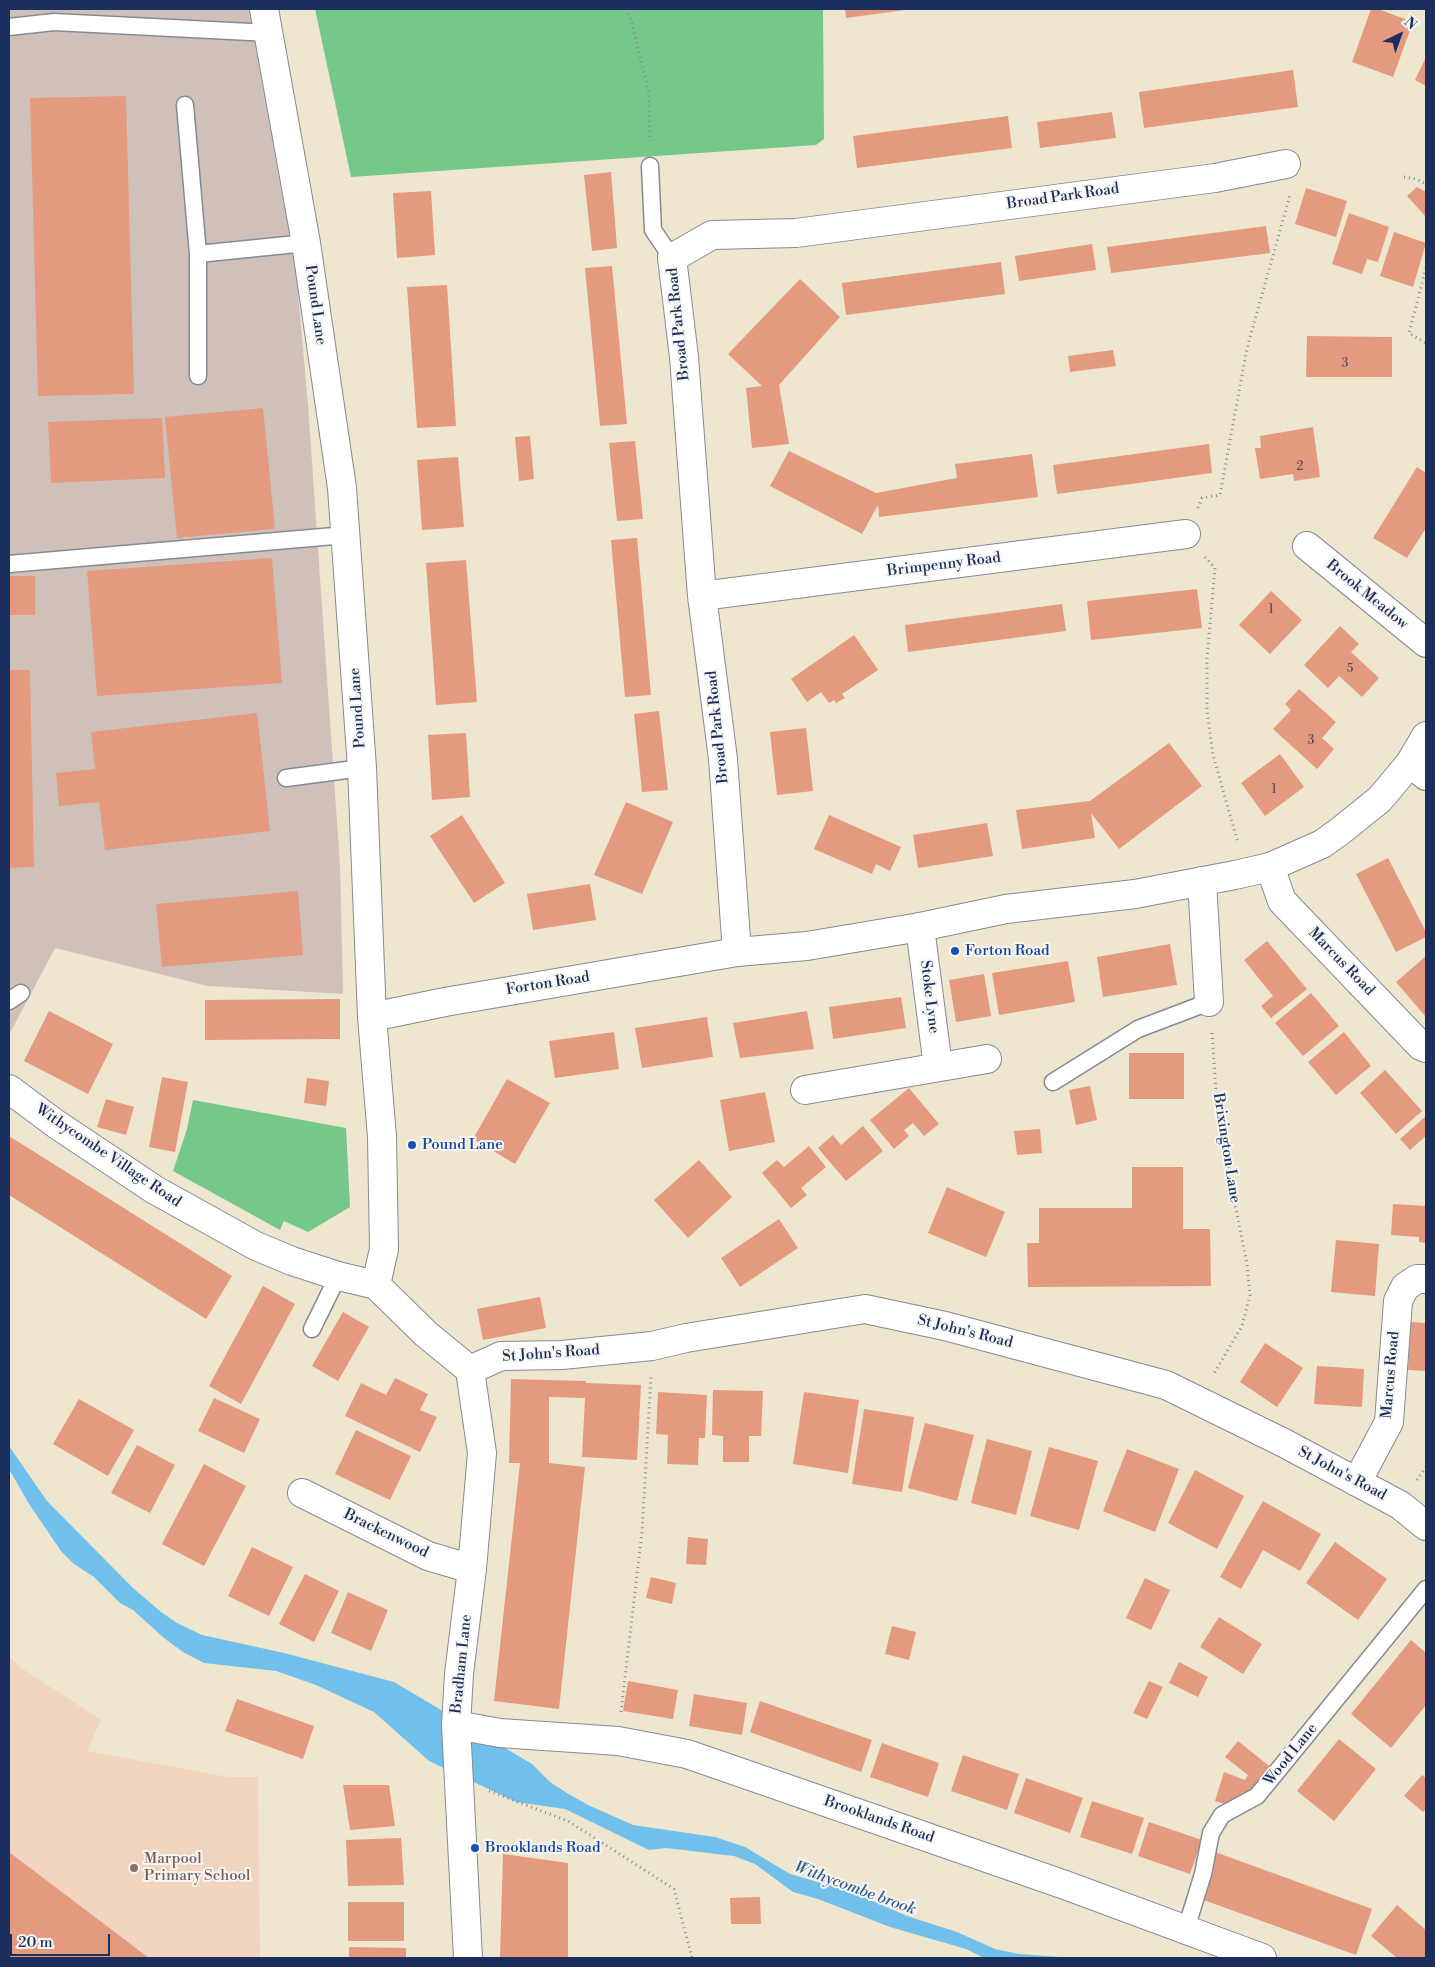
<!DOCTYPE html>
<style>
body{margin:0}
#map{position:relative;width:1435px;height:1967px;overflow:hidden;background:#efe6cf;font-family:"Libre Bodoni",serif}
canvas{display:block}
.frame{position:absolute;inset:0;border:10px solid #1b2f5e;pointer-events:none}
.north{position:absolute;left:1375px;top:10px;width:50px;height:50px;-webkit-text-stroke:4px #f6f6f2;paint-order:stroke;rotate:42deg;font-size:14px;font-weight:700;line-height:20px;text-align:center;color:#1b2f5e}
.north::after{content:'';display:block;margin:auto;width:18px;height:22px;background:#1b2f5e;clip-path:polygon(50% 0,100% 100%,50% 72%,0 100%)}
.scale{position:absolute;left:10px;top:1934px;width:100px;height:22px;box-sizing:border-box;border:2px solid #1b2f5e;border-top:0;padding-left:6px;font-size:15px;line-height:18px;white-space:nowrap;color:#1b2f5e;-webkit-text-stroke:4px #f6f6f2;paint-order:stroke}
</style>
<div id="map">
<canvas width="1435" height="1967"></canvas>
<div class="frame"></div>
<div class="north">N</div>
<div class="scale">20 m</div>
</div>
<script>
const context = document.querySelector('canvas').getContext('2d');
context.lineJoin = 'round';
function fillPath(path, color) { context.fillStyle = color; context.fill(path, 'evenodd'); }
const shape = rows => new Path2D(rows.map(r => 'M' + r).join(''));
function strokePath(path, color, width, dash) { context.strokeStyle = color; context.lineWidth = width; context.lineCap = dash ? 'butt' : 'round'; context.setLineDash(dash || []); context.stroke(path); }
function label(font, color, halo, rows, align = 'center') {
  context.font = font + ' "Libre Bodoni",serif'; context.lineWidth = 4; context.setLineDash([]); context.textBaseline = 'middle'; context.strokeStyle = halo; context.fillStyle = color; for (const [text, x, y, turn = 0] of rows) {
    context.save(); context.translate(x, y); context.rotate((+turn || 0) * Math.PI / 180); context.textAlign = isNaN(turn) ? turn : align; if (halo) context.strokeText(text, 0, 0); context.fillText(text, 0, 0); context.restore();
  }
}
const built = shape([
 [9,1656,20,1667,101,1720,87,1751,228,1777,258,1777,260,1958,9,1958]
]);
const industrial = shape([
 [9,9,249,9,295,258,308,405,340,865,343,994,208,986,55,948,9,1035]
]);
const green = shape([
 [315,9,823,9,824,139,816,145,351,177],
 [193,1100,346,1128,350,1207,308,1232,284,1221,280,1230,173,1171,187,1129]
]);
const water = shape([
 [9,1446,47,1501,133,1588,161,1612,177,1623,202,1635,284,1653,394,1682,532,1764,550,1782,567,1793,588,1805,633,1825,715,1837,745,1847,790,1874,850,1891,907,1916,957,1932,995,1949,1019,1954,1074,1958,984,1958,966,1949,890,1927,818,1899,793,1892,755,1864,734,1856,666,1848,649,1850,565,1809,516,1802,429,1761,374,1712,316,1685,276,1671,204,1663,183,1652,164,1638,133,1610,120,1603,94,1577,74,1564,61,1551,29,1504,9,1469]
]);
const building = shape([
 [845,9,905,9,905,10,846,18],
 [1371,9,1378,9,1413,22,1393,77,1352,62],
 [1426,57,1426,86,1415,80],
 [1293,70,1298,107,1144,128,1139,92],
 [126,96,134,394,38,396,30,98],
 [1112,112,1116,138,1040,148,1037,122],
 [1008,116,1012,148,857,168,853,136],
 [611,172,617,248,592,251,584,175],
 [1417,187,1426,192,1426,217,1407,196],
 [1306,188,1347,201,1336,237,1295,224],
 [431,191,435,255,397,258,393,193],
 [1349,213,1389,227,1378,262,1367,259,1362,274,1332,264],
 [1266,226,1270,253,1111,273,1107,247],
 [1394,232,1426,243,1413,287,1380,276],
 [1092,244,1096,270,1019,281,1015,256],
 [1001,262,1005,294,846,315,842,283],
 [612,266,627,424,600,426,585,268],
 [800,279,840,317,779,385,789,444,752,448,746,388,762,386,728,354],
 [447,285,456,426,417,428,407,287],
 [1307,336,1392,337,1392,377,1306,377],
 [1113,350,1116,366,1070,372,1068,356],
 [263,408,275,529,177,538,165,417],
 [162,418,165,478,51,483,48,422],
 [1313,427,1320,477,1294,481,1293,474,1260,479,1255,448,1261,448,1260,436],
 [530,436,534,479,519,481,515,437],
 [635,441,643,519,617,521,609,443],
 [1209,444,1212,473,1057,494,1053,465],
 [789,451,876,493,957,478,955,464,1032,454,1038,497,879,517,878,505,862,534,770,486],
 [458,457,464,527,422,530,417,460],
 [1417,467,1426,473,1426,528,1407,558,1373,538],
 [637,538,651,695,625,697,611,540],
 [272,558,282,683,97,696,87,571],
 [466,560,477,702,436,705,426,563],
 [9,576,35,576,35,615,9,615],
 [1197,589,1202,628,1091,640,1087,601],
 [1271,591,1302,620,1270,654,1239,625],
 [1062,604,1066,631,908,652,905,625],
 [1340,626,1359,644,1351,652,1379,678,1362,697,1339,676,1328,688,1304,665],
 [854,635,878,670,842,694,845,698,836,703,834,700,829,703,821,692,807,702,791,679],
 [9,670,30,670,34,867,9,868],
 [1299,689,1336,722,1322,738,1334,749,1317,769,1273,729,1291,710,1285,704],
 [659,711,668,790,642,792,634,714],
 [257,713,270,831,105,850,99,802,59,806,56,773,95,769,91,732],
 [806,728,813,791,777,795,770,732],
 [466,733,470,797,432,800,428,735],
 [1169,743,1202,786,1119,849,1091,813,1095,838,1022,849,1016,810,1090,801],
 [1280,754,1304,787,1265,816,1241,783],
 [626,802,673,822,642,894,594,875],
 [462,815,505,883,474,903,430,836],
 [829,815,901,847,890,871,876,864,872,874,814,849],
 [987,823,993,856,918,868,913,835],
 [1388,858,1426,932,1426,937,1396,952,1356,874],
 [590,884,596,920,533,930,527,894],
 [298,891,303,955,162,967,156,904],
 [1267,941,1307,989,1271,1018,1261,1006,1273,996,1244,960],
 [1170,944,1177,985,1103,997,1097,957],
 [1426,956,1426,1017,1396,982],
 [1068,961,1075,1002,999,1015,992,973],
 [984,974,991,1016,956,1022,949,980],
 [1311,993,1339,1026,1303,1056,1275,1023],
 [901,997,906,1028,833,1039,829,1007],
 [340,999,340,1039,205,1040,205,1000],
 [49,1011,113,1044,88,1094,24,1061],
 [807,1011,814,1049,740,1058,733,1023],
 [707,1017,713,1057,642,1068,635,1028],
 [614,1032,619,1069,555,1078,549,1041],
 [1344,1032,1371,1066,1336,1095,1308,1062],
 [1129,1053,1184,1053,1184,1099,1129,1099],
 [1385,1070,1422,1111,1396,1134,1360,1093],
 [162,1077,188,1082,175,1152,149,1147],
 [307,1078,329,1081,326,1106,304,1103],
 [507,1079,550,1103,515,1164,473,1139],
 [1090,1086,1097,1120,1076,1125,1069,1090],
 [909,1088,939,1124,924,1136,913,1123,904,1130,909,1136,894,1149,870,1120],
 [765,1092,775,1142,729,1151,720,1100],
 [106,1099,134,1107,126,1135,97,1127],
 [1426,1116,1426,1136,1410,1150,1400,1139],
 [863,1126,883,1151,846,1181,818,1148,833,1135,841,1145],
 [1040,1129,1042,1153,1017,1155,1014,1131],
 [9,1136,232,1276,206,1319,9,1195],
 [809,1146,826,1167,801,1188,807,1195,791,1208,762,1173,777,1160,784,1167],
 [699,1160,732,1197,688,1238,654,1200],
 [1132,1167,1183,1167,1183,1229,1210,1229,1211,1286,1028,1287,1027,1243,1039,1243,1039,1208,1132,1208],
 [947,1187,1005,1212,986,1257,928,1233],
 [1393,1204,1426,1206,1426,1243,1419,1242,1419,1237,1391,1235],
 [779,1219,798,1248,740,1287,721,1258],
 [1336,1240,1379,1244,1375,1296,1331,1292],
 [263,1286,295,1304,241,1404,209,1386],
 [540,1297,546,1328,483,1340,477,1309],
 [343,1312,369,1327,338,1381,312,1366],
 [1411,1322,1426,1323,1426,1371,1408,1370],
 [1265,1343,1303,1368,1277,1407,1240,1382],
 [1317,1366,1364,1369,1362,1407,1314,1404],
 [395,1378,428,1394,420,1410,437,1417,420,1452,345,1416,361,1383,386,1395],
 [511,1379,586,1381,586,1383,641,1385,637,1460,582,1457,585,1398,549,1397,549,1463,585,1467,559,1709,494,1701,520,1463,509,1463],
 [713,1390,763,1391,761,1436,749,1436,749,1462,723,1462,723,1436,712,1435],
 [658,1392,707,1395,705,1438,699,1438,698,1465,667,1464,668,1435,656,1434],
 [804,1392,859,1400,848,1473,793,1464],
 [214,1398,260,1419,244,1453,198,1431],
 [79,1399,134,1430,108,1476,53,1444],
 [864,1409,914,1417,902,1492,852,1484],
 [925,1423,974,1435,957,1501,908,1488],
 [356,1430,411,1456,390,1500,335,1474],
 [987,1439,1032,1451,1016,1515,971,1503],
 [137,1445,175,1465,150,1513,111,1493],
 [1049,1447,1098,1461,1079,1530,1030,1516],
 [1127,1449,1179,1469,1155,1532,1103,1511],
 [204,1464,246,1486,204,1566,162,1544],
 [1195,1470,1244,1496,1217,1549,1168,1523],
 [1263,1501,1321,1534,1300,1571,1263,1550,1241,1589,1220,1577],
 [688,1537,708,1539,706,1565,686,1564],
 [1335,1542,1387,1579,1358,1620,1306,1583],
 [252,1547,293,1567,269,1616,228,1596],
 [305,1574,339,1591,314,1642,279,1624],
 [651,1577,676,1583,672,1604,646,1598],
 [1145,1578,1170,1590,1151,1630,1126,1618],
 [348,1592,388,1610,371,1651,331,1633],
 [1219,1617,1262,1644,1243,1674,1200,1647],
 [892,1626,916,1632,909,1660,885,1654],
 [1411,1640,1426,1653,1426,1705,1391,1748,1351,1714],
 [1179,1662,1208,1677,1198,1697,1169,1683],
 [628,1681,678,1690,673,1719,623,1711],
 [1149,1681,1163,1687,1147,1719,1133,1713],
 [694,1694,747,1703,742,1735,689,1726],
 [237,1699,314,1726,303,1759,225,1731],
 [760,1701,872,1740,861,1772,750,1732],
 [1339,1739,1376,1769,1334,1821,1297,1791],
 [1238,1741,1273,1769,1258,1785,1228,1805,1215,1801,1224,1772,1245,1780,1248,1775,1225,1757],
 [882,1743,939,1763,928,1797,870,1777],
 [963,1755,1019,1774,1007,1810,951,1791],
 [1422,1775,1426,1778,1426,1809,1423,1812,1404,1796],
 [1026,1778,1083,1798,1070,1833,1014,1813],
 [343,1785,389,1785,395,1826,350,1830],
 [1092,1801,1144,1818,1132,1854,1080,1837],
 [1149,1822,1202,1840,1190,1874,1138,1856],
 [401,1838,404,1885,348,1886,346,1840],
 [9,1852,149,1958,9,1958],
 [1215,1852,1372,1909,1356,1955,1198,1898],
 [503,1854,568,1863,568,1958,500,1958],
 [760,1897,761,1924,731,1924,730,1898],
 [348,1902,404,1902,404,1941,348,1941],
 [1397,1905,1426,1930,1426,1958,1397,1958,1371,1936],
 [349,1947,406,1948,406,1958,349,1958]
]);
const path = shape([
 [626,9,631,20,649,93,650,141],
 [1404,177,1416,179,1426,184],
 [1426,268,1409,333,1426,343],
 [1198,508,1202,498,1220,495,1247,348,1290,195],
 [1205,557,1215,568,1207,658,1207,710,1213,755,1238,843],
 [1212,1033,1216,1091,1229,1174,1247,1264,1250,1295,1242,1326,1213,1375],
 [1417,1480,1426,1467],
 [621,1712,642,1532,651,1377],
 [489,1791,568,1821,674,1889,692,1958]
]);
const service = shape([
 [9,27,54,22,270,33],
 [185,105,198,254,306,243],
 [650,166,653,230,672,258],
 [198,376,198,254],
 [9,564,346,535],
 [286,778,362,768],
 [9,1001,21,993],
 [1053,1082,1138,1029,1209,1002],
 [312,1329,338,1276],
 [1186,1929,1203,1874,1211,1833,1222,1815,1257,1796,1426,1589]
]);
const minor = shape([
 [1307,546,1426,643],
 [702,596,1186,534],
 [1410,763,1426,776],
 [1270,867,1282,901,1421,1046,1426,1048],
 [1202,881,1209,1002],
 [920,927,938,1067],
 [737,952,723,759,702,596,684,357,672,258,712,235,796,233,1215,178,1286,164],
 [805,1090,987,1059],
 [338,1276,376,1285],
 [1357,1482,1389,1422,1398,1301,1405,1287,1417,1279,1426,1279],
 [302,1493,428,1556,472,1569],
 [456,1725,500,1733,618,1741,687,1754,1065,1885,1262,1958]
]);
const tertiary = shape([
 [264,9,306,243,342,488,362,768,372,1017,382,1137,384,1249,376,1285,426,1334,470,1370],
 [372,1017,445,1002,737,952,807,946,920,927,1006,909,1135,894,1235,875,1270,867,1322,844,1339,832,1380,799,1410,763,1426,736],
 [9,1089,56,1124,155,1190,256,1246,292,1261,338,1276],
 [470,1370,501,1356,562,1355,652,1346,686,1338,865,1309,945,1326,1166,1385,1284,1443,1357,1482,1400,1505,1426,1526],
 [468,1958,456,1725,459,1674,472,1569,482,1453,470,1370]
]);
const markers = [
 [955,951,5,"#1a4fb4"],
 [412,1145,5,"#1a4fb4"],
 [475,1848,5,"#1a4fb4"],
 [134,1868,5,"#8d6e63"]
];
const numberNames = [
 ["3",1345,364],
 ["2",1300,467],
 ["1",1271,610],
 ["5",1350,669],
 ["3",1311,741],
 ["1",1274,790]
];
const streetNames = [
 ["Broad Park Road",1063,197,-8],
 ["Pound Lane",315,305,82],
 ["Broad Park Road",679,324,-96],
 ["Brimpenny Road",944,565,-7],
 ["Brook Meadow",1367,595,39],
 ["Pound Lane",358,708,-94],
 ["Broad Park Road",718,727,-96],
 ["Marcus Road",1341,962,46],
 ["Forton Road",548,984,-9],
 ["Stoke Lyne",929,997,83],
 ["Brixington Lane",1226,1148,81],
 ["Withycombe Village Road",108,1156,34],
 ["St John's Road",965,1332,14],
 ["St John's Road",551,1354,-4],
 ["Marcus Road",1391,1375,-85],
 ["St John's Road",1342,1474,28],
 ["Brackenwood",386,1534,26],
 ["Bradham Lane",462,1664,-84],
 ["Wood Lane",1291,1755,-51],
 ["Brooklands Road",879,1820,19]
];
const transitNames = [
 ["Forton Road",965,951],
 ["Pound Lane",422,1145],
 ["Brooklands Road",485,1848]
];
const educationNames = [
 ["Marpool",144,1859],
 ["Primary School",144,1876]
];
const waterNames = [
 ["Withycombe brook",855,1889,20]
];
fillPath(built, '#f2d5be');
fillPath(industrial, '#cfc1ba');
fillPath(green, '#75c78a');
fillPath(water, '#70c0eb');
fillPath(building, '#e49a7e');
strokePath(service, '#858a96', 19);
strokePath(minor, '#858a96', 30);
strokePath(tertiary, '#858a96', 30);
strokePath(path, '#858a96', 3, [1, 4]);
strokePath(service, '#fff', 16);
strokePath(minor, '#fff', 28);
strokePath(tertiary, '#fff', 28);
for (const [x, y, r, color] of markers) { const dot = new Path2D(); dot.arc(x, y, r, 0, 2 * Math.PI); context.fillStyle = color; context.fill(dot); strokePath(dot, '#f6f6f2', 2); }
label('12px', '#4d4a66', null, numberNames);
label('15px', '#1b2f5e', '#f6f6f2', streetNames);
label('15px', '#164399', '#f6f6f2', transitNames, 'left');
label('15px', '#785e54', '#f6f6f2', educationNames, 'left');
label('italic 16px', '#355a88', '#f6f6f2', waterNames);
</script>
